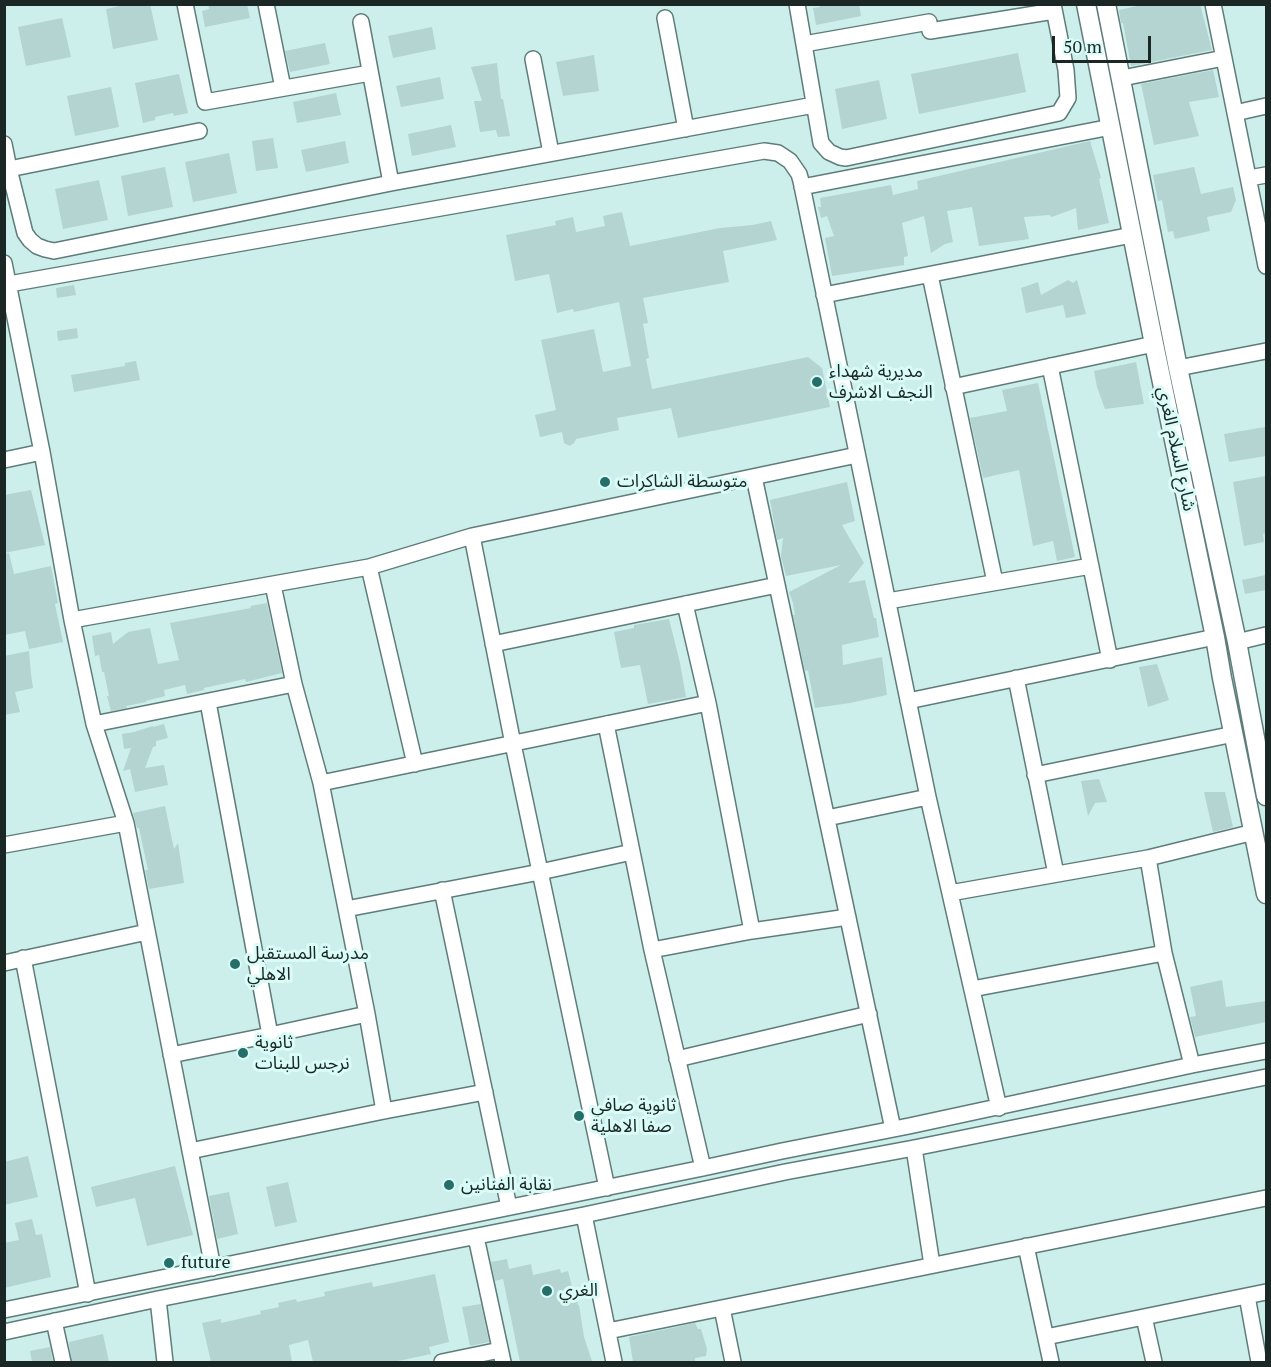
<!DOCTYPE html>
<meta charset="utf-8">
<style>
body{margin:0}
#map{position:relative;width:1271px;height:1367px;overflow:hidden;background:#cdefeb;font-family:"PT Serif",serif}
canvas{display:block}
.frame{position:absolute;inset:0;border:6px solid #1a2725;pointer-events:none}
.scale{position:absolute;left:1052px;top:36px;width:99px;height:27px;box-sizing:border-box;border:3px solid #1a2725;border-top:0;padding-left:8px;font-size:18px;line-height:21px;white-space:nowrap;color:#1a2725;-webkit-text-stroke:4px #dafcf8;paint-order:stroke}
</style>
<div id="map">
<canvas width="1271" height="1367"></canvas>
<div class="frame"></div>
<div class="scale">50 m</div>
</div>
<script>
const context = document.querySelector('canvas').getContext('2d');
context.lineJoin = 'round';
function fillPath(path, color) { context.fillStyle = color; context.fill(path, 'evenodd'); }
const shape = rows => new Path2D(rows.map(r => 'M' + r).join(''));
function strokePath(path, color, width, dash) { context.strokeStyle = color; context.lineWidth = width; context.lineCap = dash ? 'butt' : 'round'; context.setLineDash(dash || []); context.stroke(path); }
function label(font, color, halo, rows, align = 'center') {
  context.font = font + ' "PT Serif","Noto Sans Arabic",serif'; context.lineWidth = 6; context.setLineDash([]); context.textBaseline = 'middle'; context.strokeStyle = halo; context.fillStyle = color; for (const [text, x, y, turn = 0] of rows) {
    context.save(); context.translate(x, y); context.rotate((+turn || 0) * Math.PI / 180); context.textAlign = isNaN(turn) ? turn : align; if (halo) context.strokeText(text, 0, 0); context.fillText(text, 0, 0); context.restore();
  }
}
const building = shape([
 [129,4,150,4,158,40,113,49,106,9],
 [208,4,247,4,250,18,205,27,202,11,209,9],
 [820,4,859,4,861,16,816,25,813,8,820,7],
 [1146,4,1200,4,1212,50,1131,66,1123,23,1121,23,1119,10],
 [62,18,71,57,26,66,18,27],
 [432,27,436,49,393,58,388,36],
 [325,43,330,64,290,72,285,51],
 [1018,53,1026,92,919,114,911,74],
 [594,55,599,91,563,96,556,62],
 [497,63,501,99,503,99,510,136,498,137,496,130,480,132,474,101,482,101,471,67],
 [1213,70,1219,97,1189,102,1199,136,1154,145,1141,84],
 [179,74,188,113,174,116,173,113,155,117,155,120,143,123,135,83],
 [440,77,444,99,401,107,396,86],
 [879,80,887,119,842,129,835,89],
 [111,87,119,127,75,136,67,96],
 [336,93,341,115,297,123,293,102],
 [451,125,456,147,412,156,408,134],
 [273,138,278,168,256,171,252,141],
 [345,141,349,163,306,172,301,150],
 [1090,141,1101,178,1099,179,1109,223,1078,230,1076,208,1052,217,1049,215,1024,217,1029,239,979,246,972,207,947,211,953,242,945,244,931,253,924,216,902,223,908,256,904,257,904,265,832,276,825,238,834,236,827,216,821,218,818,207,821,207,820,198,891,185,893,195,918,189,917,181],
 [229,153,237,193,193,202,185,162],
 [165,167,173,207,128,216,121,176],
 [1194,167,1201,194,1233,187,1236,200,1231,212,1207,217,1210,231,1175,239,1173,231,1168,232,1162,200,1158,201,1153,175],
 [99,180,108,220,63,229,55,189],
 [622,212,630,246,720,228,753,225,771,221,777,240,723,251,729,282,643,298,648,323,643,324,649,358,646,359,652,389,808,357,822,368,830,407,678,438,671,408,617,418,619,430,576,439,574,443,570,446,564,443,562,432,540,437,535,415,556,410,541,340,594,329,603,372,631,366,619,302,574,312,573,309,557,313,549,274,515,281,506,235,556,225,555,221,573,217,576,232,605,226,603,216],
 [1068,280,1073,283,1077,280,1086,314,1066,318,1063,305,1026,313,1021,288,1038,282,1041,295],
 [74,285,76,295,57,298,56,288],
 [77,328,78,338,58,341,57,331],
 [136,361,140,380,74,392,71,375,125,366,125,363],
 [1136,362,1144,404,1105,409,1097,387,1094,371],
 [1038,383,1075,557,1057,561,1053,541,1033,546,1019,470,983,478,970,418,1007,411,1002,390],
 [1265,427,1266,437,1266,456,1229,462,1224,434],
 [1266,476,1266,533,1263,534,1264,542,1244,546,1233,482],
 [847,482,855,521,842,525,864,563,848,583,865,580,874,618,876,618,879,637,842,645,843,665,882,657,887,695,850,703,815,708,808,670,805,671,793,615,795,615,793,603,789,592,841,565,786,576,781,556,783,538,777,540,770,500],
 [31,490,45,545,4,553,4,495],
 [9,553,14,574,51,566,58,603,55,604,63,642,29,649,25,631,4,635,4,554],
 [1266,575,1266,590,1245,594,1242,580],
 [267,603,282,673,246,682,245,679,204,688,204,690,187,694,185,685,164,690,165,696,146,701,146,702,126,706,127,708,111,711,107,696,109,696,104,672,102,672,99,655,95,656,92,636,111,632,113,644,128,632,150,628,158,664,179,660,170,623,251,608,250,606],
 [669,619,680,663,686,697,648,704,640,665,621,668,614,632,634,628,634,625],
 [29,651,31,674,33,688,15,692,20,712,4,715,4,656],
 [1157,664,1169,700,1148,707,1139,667],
 [164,724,168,738,156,741,156,746,153,747,145,768,164,765,168,785,135,792,130,769,123,771,131,748,124,749,122,734,134,732,153,726,153,727],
 [1099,779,1107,802,1095,803,1088,816,1081,781],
 [1204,792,1225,792,1233,827,1213,832],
 [165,806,174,849,178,843,184,883,149,889,145,870,148,870,139,828,137,828,133,813],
 [1222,980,1226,1007,1266,1001,1266,1022,1195,1037,1190,1017,1196,1016,1190,987],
 [28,1156,38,1197,4,1205,4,1162],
 [175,1166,193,1235,147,1246,135,1198,96,1207,91,1187],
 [288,1182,297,1222,275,1227,266,1187],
 [229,1192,238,1234,217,1239,209,1196],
 [32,1219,36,1235,42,1234,51,1277,4,1288,4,1243,19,1240,15,1223],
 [507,1259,509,1269,531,1264,533,1275,560,1269,561,1273,568,1271,572,1287,574,1287,578,1305,579,1305,584,1337,592,1361,520,1362,503,1279,495,1281,491,1262],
 [435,1274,449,1342,429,1347,431,1354,393,1362,313,1362,308,1340,289,1345,292,1362,211,1362,202,1323,221,1319,221,1323,261,1314,260,1311,279,1307,278,1303,296,1299,297,1302,325,1296,324,1292,372,1282,373,1287],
 [481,1304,489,1342,470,1346,462,1307],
 [695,1323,698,1329,701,1329,707,1349,706,1356,695,1358,695,1361,690,1362,633,1362,629,1337],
 [103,1334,109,1362,72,1362,69,1342],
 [50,1347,53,1362,32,1362,30,1351]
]);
const minor = shape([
 [185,4,205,102,370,73],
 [266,4,283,88],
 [797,4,821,143,829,152,840,157,846,158,1059,113,1068,98,1066,70,1053,4],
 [1213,4,1266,266],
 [665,18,686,129],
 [361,22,391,183],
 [804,44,929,22,930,31,1054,11],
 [533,59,551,153],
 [1122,78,1224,58],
 [1235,113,1266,106],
 [4,144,9,169,25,233,30,240,37,246,45,249,54,251,391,183,814,105],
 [9,169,199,131],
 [1249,178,1266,175],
 [802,187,1111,127],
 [4,263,42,452,72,620,94,724,126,823,213,1268],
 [930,275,995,582],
 [9,284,764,151,778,153,790,161,799,174,801,181,928,797,999,1108],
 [824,295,1132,235],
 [1050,366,1110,660],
 [1178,368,1266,351],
 [953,387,1154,344],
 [4,460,42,452],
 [754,477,893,1129],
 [472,536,513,744,607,1188],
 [369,567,415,764],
 [273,585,294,684,321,783,367,1014,384,1111],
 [888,601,1091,566],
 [685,604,708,703,752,931],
 [72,620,369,567,472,536,857,455],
 [1237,642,1266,635],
 [493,644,777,585],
 [1016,678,1056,874],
 [908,701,1215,637],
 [208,702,270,1035],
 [94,724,294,684],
 [606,724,652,950,703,1168],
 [1035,775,1234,734],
 [321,783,708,703],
 [827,818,928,797],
 [4,845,126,823],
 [1148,858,1164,953,1192,1065],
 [442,890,509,1207],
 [950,893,1148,858,1254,832],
 [346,909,540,872,632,852],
 [652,950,752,931,848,917],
 [23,958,88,1294],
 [4,963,147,932],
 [972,989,1164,953],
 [171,1055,270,1035,367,1014],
 [677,1059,869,1014],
 [914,1148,932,1265],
 [190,1151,384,1111,485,1092],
 [584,1215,614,1362],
 [476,1237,503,1362],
 [1026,1246,1051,1362],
 [1247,1296,1259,1362],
 [158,1299,165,1362],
 [722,1308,733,1362],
 [4,1310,703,1168,782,1151,909,1126,1192,1065,1266,1051],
 [1144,1317,1154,1362],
 [54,1321,63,1362],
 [608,1331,1266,1198],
 [4,1332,158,1299,584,1215,785,1172,914,1148,1266,1077],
 [1046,1337,1266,1292],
 [442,1362,500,1350]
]);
const major = shape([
 [1086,4,1154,344,1215,637,1222,678,1266,894],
 [1106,4,1178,368,1237,642,1266,796]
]);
const markers = [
 [817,382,6,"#256e69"],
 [605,482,6,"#256e69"],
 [235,964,6,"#256e69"],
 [243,1053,6,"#256e69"],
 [579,1116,6,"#256e69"],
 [449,1185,6,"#256e69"],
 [169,1263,6,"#256e69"],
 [547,1291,6,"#256e69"]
];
const poiNames = [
 ["مديرية شهداء",829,372],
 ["النجف الاشرف",829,393],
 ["متوسطة الشاكرات",617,482],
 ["مدرسة المستقبل",247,954],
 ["الاهلي",247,975],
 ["ثانوية",255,1043],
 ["نرجس للبنات",255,1064],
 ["ثانوية صافي",591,1106],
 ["صفا الاهلية",591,1127],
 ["نقابة الفنانين",461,1185],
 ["future",181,1263],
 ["الغري",559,1291]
];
const streetNames = [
 ["شارع السلام الغري",1176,449,78]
];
fillPath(building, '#b3d4d0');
strokePath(minor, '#5e7d7a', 18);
strokePath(major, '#5e7d7a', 21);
strokePath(minor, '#fff', 15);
strokePath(major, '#fff', 18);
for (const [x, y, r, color] of markers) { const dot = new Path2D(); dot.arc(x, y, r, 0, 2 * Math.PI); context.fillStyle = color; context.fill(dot); strokePath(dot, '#dafcf8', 2); }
label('18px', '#1a2725', '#dafcf8', poiNames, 'left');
label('18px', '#1a2725', '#dafcf8', streetNames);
</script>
